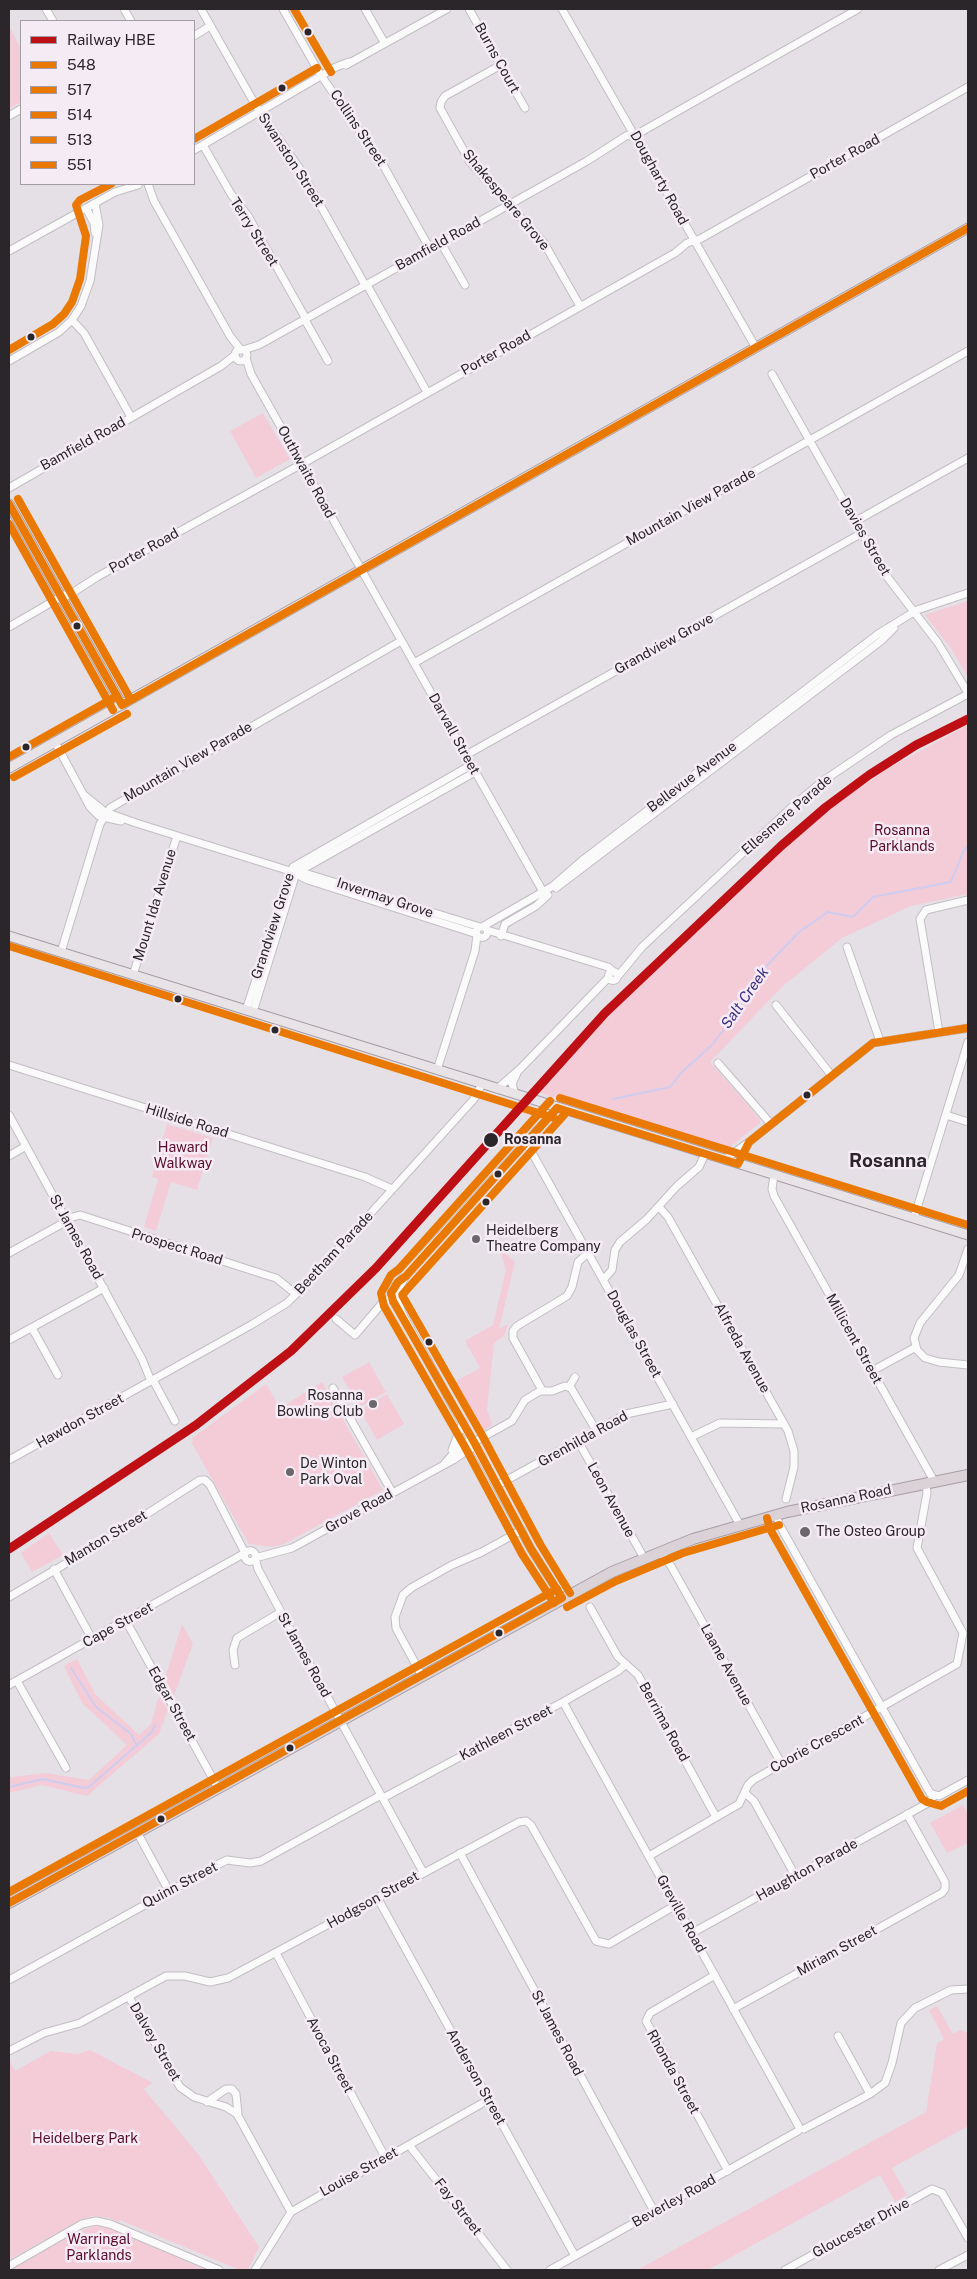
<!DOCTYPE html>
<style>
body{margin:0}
#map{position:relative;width:977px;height:2279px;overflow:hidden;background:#e5e0e6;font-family:"Public Sans",sans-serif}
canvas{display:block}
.frame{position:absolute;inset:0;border:10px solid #2a262a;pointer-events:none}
.legend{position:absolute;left:20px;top:20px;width:175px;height:165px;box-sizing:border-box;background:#f5ebf5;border:1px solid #a49ca4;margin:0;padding:6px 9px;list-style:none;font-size:15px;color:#2a262a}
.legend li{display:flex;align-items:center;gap:10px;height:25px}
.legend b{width:25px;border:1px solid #a49ca4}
</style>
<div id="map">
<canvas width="977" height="2279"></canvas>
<div class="frame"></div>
<ul class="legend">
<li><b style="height:6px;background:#be1014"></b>Railway HBE</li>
<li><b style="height:6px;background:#ea7904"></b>548</li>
<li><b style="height:6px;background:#ea7904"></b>517</li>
<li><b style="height:6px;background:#ea7904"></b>514</li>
<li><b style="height:6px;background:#ea7904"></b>513</li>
<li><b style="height:6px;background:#ea7904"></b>551</li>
</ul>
</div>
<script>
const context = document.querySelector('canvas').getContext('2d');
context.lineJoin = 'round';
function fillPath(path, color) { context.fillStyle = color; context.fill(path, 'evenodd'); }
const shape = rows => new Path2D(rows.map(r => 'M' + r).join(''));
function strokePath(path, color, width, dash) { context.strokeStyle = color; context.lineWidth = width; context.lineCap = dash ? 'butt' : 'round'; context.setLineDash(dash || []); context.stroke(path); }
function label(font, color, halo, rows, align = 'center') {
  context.font = font + ' "Public Sans",sans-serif'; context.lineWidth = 5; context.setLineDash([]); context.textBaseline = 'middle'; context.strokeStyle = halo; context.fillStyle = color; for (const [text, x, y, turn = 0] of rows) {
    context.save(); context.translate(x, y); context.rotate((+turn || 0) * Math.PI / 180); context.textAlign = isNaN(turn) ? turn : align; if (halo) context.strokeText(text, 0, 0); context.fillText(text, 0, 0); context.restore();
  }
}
const green = shape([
 [9,26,21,49,21,102,9,109],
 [263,413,290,459,256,478,230,431],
 [968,601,968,677,950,647,925,615],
 [968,725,968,894,911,906,842,938,783,986,710,1062,760,1119,760,1123,729,1148,724,1150,538,1092,620,1003,803,832,841,800,889,768],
 [167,1124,213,1138,197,1190,171,1182,156,1231,144,1227,158,1179,152,1177],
 [499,1247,515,1262,499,1329,508,1324,504,1336,494,1343,487,1409,492,1425,479,1433,451,1384,480,1368,465,1341,493,1325,506,1270],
 [369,1362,386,1392,359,1407,342,1377],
 [322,1382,383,1490,284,1544,273,1547,249,1544,191,1442,193,1441,192,1438,266,1384,280,1408],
 [387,1394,404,1424,377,1440,360,1410],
 [49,1533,63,1555,32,1572,21,1553],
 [182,1624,193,1644,174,1696,165,1678],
 [77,1659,95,1694,139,1735,151,1724,159,1696,168,1710,159,1734,87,1796,42,1785,9,1793,9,1778,19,1776,47,1773,89,1780,127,1745,82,1703,64,1666],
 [963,1805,968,1815,968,1843,947,1853,930,1823],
 [937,2006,953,2034,960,2030,968,2033,968,2126,892,2168,907,2195,895,2202,880,2175,708,2270,637,2270,926,2112,937,2043,944,2039,929,2010],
 [90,2050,153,2083,144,2089,198,2154,259,2247,248,2270,240,2270,120,2220,119,2223,110,2218,93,2216,82,2219,9,2260,9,2059,15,2071,51,2051,78,2054],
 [100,2225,110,2228,206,2270,9,2270,78,2231]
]);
const stream = shape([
 [613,1099,670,1087,681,1073,712,1045,735,1015,757,976,799,932,828,912,853,917,873,897,951,882,963,852,968,846],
 [71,1668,96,1707,131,1734,137,1746],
 [9,1787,43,1779,84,1788,89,1787,152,1732,155,1725]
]);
const minor = shape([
 [46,9,53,21],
 [124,9,131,21],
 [201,9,256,106,300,169,365,285],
 [283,9,320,74,382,163,430,249],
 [365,9,384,42],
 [469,9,525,108],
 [562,9,756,348],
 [194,36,210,26],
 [346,65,447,9],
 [501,65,445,96,441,102,440,108,470,162,544,243,580,306],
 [9,116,21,109],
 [632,137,858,9],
 [203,145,231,194,248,216,306,319],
 [194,150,336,67,349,62],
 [148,184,154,201,230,336,241,350],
 [86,208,94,223,95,233],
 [441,243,465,285],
 [9,251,115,192,138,185],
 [367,285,427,392],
 [72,320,84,333,131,417],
 [305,320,328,361],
 '235 355a6 6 0 1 1 12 0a6 6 0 1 1-12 0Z',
 [243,350,259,345,587,161,626,136,635,134],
 [246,358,251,374,546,897],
 [9,361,59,332,72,320,81,306,90,281,99,225,95,203],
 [772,374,885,574,938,643,968,693],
 [9,488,221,366,235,355],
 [856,521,968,458],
 [62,598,69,595,97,577,309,460,675,253,687,243,700,239,968,87],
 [9,627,64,595],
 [414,663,968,351],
 [55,742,90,807,99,816,121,821],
 [466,755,862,533],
 [84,795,105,812,136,823,290,871,308,880,477,934],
 [298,871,480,927],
 [556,888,881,641,894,628],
 '476.5 932a5.5 5.5 0 1 1 11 0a5.5 5.5 0 1 1-11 0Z',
 [482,927,553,886,584,859,878,634,917,610,968,593],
 [487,930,608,967,614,972],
 [501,936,505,924,536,906,548,895],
 [847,947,880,1041],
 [61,952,100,824,110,808,401,641],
 '608.5 976a4.5 4.5 0 1 1 9 0a4.5 4.5 0 1 1-9 0Z',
 [133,975,177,836],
 [618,976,642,947,793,806,823,781,891,735,968,694],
 [776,1005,832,1076],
 [246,1010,293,867,471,765],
 [253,1012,296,873,475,772],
 [939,1032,920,919,926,910,968,900],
 [718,1063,771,1124],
 [9,1065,365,1177,392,1189],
 [437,1070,475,951,477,935],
 [497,1089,520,1069,609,977],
 [515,1094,512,1084,517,1073],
 [9,1115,142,1359,151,1381],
 [946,1115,968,1122],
 [526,1142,740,1525],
 [9,1156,26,1146],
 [724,1160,749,1142,873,1043,968,1028],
 [738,1164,749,1142],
 [774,1175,772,1189,774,1196,934,1481],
 [659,1207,668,1217,788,1431,794,1451,794,1467,786,1499],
 [914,1218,968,1042],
 [66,1219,80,1215,266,1275,276,1278,296,1294],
 [968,1249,959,1275,920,1323,914,1338,917,1350,925,1358,939,1362,968,1365],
 [9,1253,67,1221],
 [406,1276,395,1295,404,1317,531,1549,562,1598],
 [603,1280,612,1270,615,1250,620,1242,647,1219,677,1186,699,1167,705,1154],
 [393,1301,391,1293,393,1288,557,1108],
 [336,1319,355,1335,384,1301,395,1298],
 [32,1328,58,1375],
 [9,1340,104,1288],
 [872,1371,916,1347],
 [153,1380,175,1421],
 [569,1387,575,1377],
 [333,1388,392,1492],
 [542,1390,513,1338,513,1331,517,1326,567,1296,572,1287,578,1262,588,1253],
 [691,1437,720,1423,784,1424],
 [578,1441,644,1558],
 [452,1450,463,1422],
 [9,1460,251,1325,287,1303,314,1276,474,1099,482,1084],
 [445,1463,461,1445,469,1441,474,1442],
 [498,1485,626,1414,673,1404],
 [776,1515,779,1524,930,1793,939,1796,968,1780],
 '244.5 1556a5.5 5.5 0 1 1 11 0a5.5 5.5 0 1 1-11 0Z',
 [660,1552,671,1566,781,1763],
 [255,1558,292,1548,453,1460,471,1448,474,1442,512,1421,525,1400,540,1391,552,1391,565,1386,571,1388,596,1430],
 [255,1558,258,1569,281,1612,423,1872],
 [54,1569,92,1639],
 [9,1597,106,1540,200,1480,205,1480,210,1485,245,1553],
 [590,1607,618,1657,638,1675,716,1817],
 [126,1621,218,1788],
 [235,1665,233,1650,237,1638,281,1612],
 [422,1676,396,1628,395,1617,403,1595,411,1588,452,1565,482,1552,522,1530],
 [17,1681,66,1768],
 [9,1685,245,1553],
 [563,1702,799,2127],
 [745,1793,754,1801,796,1877],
 [383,1798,563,1702,618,1671,626,1664],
 [137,1832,169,1891],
 [460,1853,655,2213],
 [649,1856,739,1804,748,1785,753,1780,957,1664,963,1633,917,1548,927,1493,926,1483],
 [377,1897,575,2256],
 [692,1933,928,1803,934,1796],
 [276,1953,385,2157],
 [715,1975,650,2013,646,2021,728,2171],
 [9,1980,217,1865,227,1860,250,1863,261,1861,381,1795],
 [129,1997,180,2087,194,2097,226,2107,237,2114,291,2212],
 [733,2009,942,1893,945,1889,945,1882,907,1814],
 [838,2036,870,2094],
 [9,2051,44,2033,80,2023,166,1976,185,1976,210,1982,228,1978,519,1822,526,1821,531,1825,596,1941,609,1944,676,1905],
 [207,2102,226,2089,232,2089,236,2094,238,2114],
 [804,2129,870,2094,885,2083,892,2063,901,2023,915,2008,951,1990,968,1989],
 [409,2145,507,2270],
 [9,2266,82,2224,96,2221,110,2224,219,2270],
 [255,2270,291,2212,488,2100],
 [550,2270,798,2131],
 [785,2270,932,2189,942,2193,968,2238],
 [939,2270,968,2255]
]);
const major = shape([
 [9,504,122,705],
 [9,768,968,228],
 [9,936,968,1235]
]);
const highway = shape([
 [9,1903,612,1572,693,1539,787,1512,968,1475]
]);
const bus1 = shape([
 [9,504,122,705],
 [122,705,968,228]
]);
const bus2 = shape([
 [9,524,113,710],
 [14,777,127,714],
 [9,946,554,1118],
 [550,1101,399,1269,391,1275,381,1293,384,1306,465,1447,522,1554,554,1603],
 [767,1518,770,1529,922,1799,927,1802,941,1806,968,1791],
 [567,1607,616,1581,683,1553,779,1525]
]);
const bus3 = shape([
 [557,1108,406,1276,398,1282,391,1293,393,1301,474,1442,531,1549,562,1598],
 [557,1108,738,1164,749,1142,873,1043,968,1028],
 [9,1903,562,1598]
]);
const bus4 = shape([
 [560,1098,968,1225],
 [564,1115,402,1295,483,1437,540,1544,570,1593],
 [9,1892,557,1589]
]);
const bus5 = shape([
 [294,9,331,72],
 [194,139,317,68],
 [9,350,53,324,64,314,72,302,80,279,86,236,76,205,80,200,111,184],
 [18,499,131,700],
 [9,757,117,696]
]);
const rail1 = shape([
 [9,1549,196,1425,291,1351,376,1268,605,1013,781,846,826,807,869,775,916,745,968,719]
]);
const markers = [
 [308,32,4.5,"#2a262a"],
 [282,88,4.5,"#2a262a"],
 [31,337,4.5,"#2a262a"],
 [77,626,4.5,"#2a262a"],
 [26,747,4.5,"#2a262a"],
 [178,999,4.5,"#2a262a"],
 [275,1030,4.5,"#2a262a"],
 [807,1095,4.5,"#2a262a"],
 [491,1140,8,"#2a262a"],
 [498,1174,4.5,"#2a262a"],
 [486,1202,4.5,"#2a262a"],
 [476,1239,5,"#6b676c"],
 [429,1342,4.5,"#2a262a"],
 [373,1404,5,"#6b676c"],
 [290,1472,5,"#6b676c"],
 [805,1532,6,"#6b676c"],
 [499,1633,4.5,"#2a262a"],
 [290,1748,4.5,"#2a262a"],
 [161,1819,4.5,"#2a262a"]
];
const streetNames = [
 ["Burns Court",497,58,61],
 ["Collins Street",358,128,56],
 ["Porter Road",845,157,-29],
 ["Swanston Street",291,160,57],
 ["Dougharty Road",659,178,61],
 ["Shakespeare Grove",506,200,50],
 ["Terry Street",254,232,58],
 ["Bamfield Road",438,244,-29],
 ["Porter Road",496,353,-29],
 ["Bamfield Road",83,444,-29],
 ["Outhwaite Road",306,472,61],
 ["Mountain View Parade",691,507,-29],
 ["Davies Street",865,537,60],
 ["Porter Road",144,551,-29],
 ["Grandview Grove",664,644,-29],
 ["Darvall Street",454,734,61],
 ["Mountain View Parade",188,762,-30],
 ["Bellevue Avenue",692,777,-37],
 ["Ellesmere Parade",787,815,-41],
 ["Invermay Grove",385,898,18],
 ["Mount Ida Avenue",155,905,-73],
 ["Grandview Grove",273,926,-72],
 ["Hillside Road",187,1121,17],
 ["St James Road",76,1237,61],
 ["Prospect Road",177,1247,17],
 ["Beetham Parade",334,1253,-47],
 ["Douglas Street",634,1334,61],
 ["Millicent Street",854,1339,61],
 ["Alfreda Avenue",742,1348,61],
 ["Hawdon Street",80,1421,-29],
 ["Grenhilda Road",583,1439,-29],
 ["Rosanna Road",846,1499,-12],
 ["Leon Avenue",611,1500,61],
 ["Grove Road",359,1511,-29],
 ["Manton Street",106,1538,-31],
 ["Cape Street",118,1625,-29],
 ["St James Road",304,1655,61],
 ["Laane Avenue",726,1665,61],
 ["Edgar Street",172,1704,61],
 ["Berrima Road",664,1722,61],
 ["Kathleen Street",506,1733,-28],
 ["Coorie Crescent",817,1744,-29],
 ["Haughton Parade",807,1870,-29],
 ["Quinn Street",180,1885,-28],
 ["Hodgson Street",373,1900,-29],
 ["Greville Road",681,1914,61],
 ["Miriam Street",837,1951,-29],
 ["St James Road",557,2033,62],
 ["Dalvey Street",155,2042,60],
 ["Avoca Street",330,2055,62],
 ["Rhonda Street",673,2072,61],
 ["Anderson Street",476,2077,61],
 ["Louise Street",359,2172,-29],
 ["Beverley Road",674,2201,-29],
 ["Fay Street",458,2207,52],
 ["Gloucester Drive",861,2228,-29]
];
const parkNames = [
 ["Rosanna",902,831],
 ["Parklands",902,847],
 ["Haward",183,1148],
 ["Walkway",183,1164],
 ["Heidelberg Park",85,2139],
 ["Warringal",99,2240],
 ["Parklands",99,2256]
];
const stopNames = [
 ["Rosanna",504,1140]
];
const poiNames = [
 ["Heidelberg",486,1231],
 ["Theatre Company",486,1247],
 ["Rosanna",363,1396,"right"],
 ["Bowling Club",363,1412,"right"],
 ["De Winton",300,1464],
 ["Park Oval",300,1480],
 ["The Osteo Group",816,1532]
];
const waterNames = [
 ["Salt Creek",745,998,-55]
];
const districtNames = [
 ["Rosanna",888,1161]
];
fillPath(green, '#f3ccd8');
strokePath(stream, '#cecdf0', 2);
strokePath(minor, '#c2bec3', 9);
strokePath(major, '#a79da5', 11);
strokePath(highway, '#a79da5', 12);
strokePath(minor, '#fbfafb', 7);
strokePath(major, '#e8e3e6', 9);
strokePath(highway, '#dbd2d8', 10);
strokePath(bus1, '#ea7904', 8);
strokePath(bus2, '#ea7904', 8);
strokePath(bus3, '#ea7904', 8);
strokePath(bus4, '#ea7904', 8);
strokePath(bus5, '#ea7904', 8);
strokePath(rail1, '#be1014', 9);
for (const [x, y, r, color] of markers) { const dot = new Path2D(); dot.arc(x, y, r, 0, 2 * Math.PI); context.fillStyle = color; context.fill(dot); strokePath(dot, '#f5ebf5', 2); }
label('14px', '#2a262a', '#f5ebf5', streetNames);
label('14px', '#590b2b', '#f5ebf5', parkNames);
label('bold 14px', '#2a262a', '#f5ebf5', stopNames, 'left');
label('14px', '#2a262a', '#f5ebf5', poiNames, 'left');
label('italic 15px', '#3b2d84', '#f5ebf5', waterNames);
label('bold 19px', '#2a262a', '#f5ebf5', districtNames);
</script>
